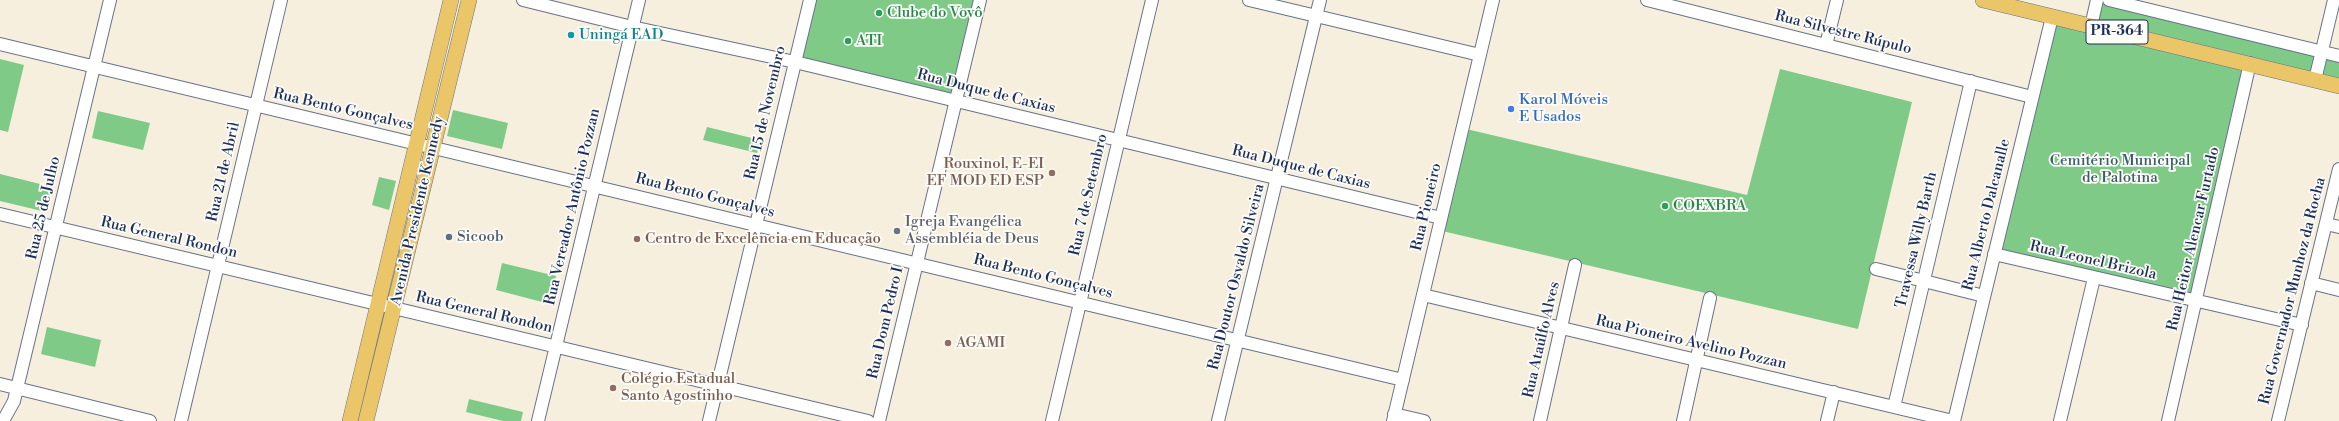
<!DOCTYPE html>
<meta charset="utf-8">
<style>
body{margin:0}
canvas{display:block;background:#f6efdd}
</style>
<canvas width="2339" height="421"></canvas>
<script>
const context = document.querySelector('canvas').getContext('2d');
context.lineJoin = 'round';
function fillPath(path, color) { context.fillStyle = color; context.fill(path, 'evenodd'); }
const shape = rows => new Path2D(rows.map(r => 'M' + r).join(''));
function strokePath(path, color, width, dash) { context.strokeStyle = color; context.lineWidth = width; context.lineCap = dash ? 'butt' : 'round'; context.setLineDash(dash || []); context.stroke(path); }
function label(font, color, halo, rows, align = 'center') {
  context.font = font + ' "Libre Bodoni",serif'; context.lineWidth = 3.5; context.setLineDash([]); context.textBaseline = 'middle'; context.strokeStyle = halo; context.fillStyle = color; for (const [text, x, y, turn = 0] of rows) {
    context.save(); context.translate(x, y); context.rotate((+turn || 0) * Math.PI / 180); context.textAlign = isNaN(turn) ? turn : align; if (halo) context.strokeText(text, 0, 0); context.fillText(text, 0, 0); context.restore();
  }
}
const green = shape([
 [810,0,980,0,956,101,795,62],
 [2097,0,2109,0,2339,56,2339,86,2251,64,2196,302,1994,254,2052,17,2091,26],
 [0,59,24,65,8,132,0,130],
 [1780,69,1912,102,1858,329,1438,230,1462,128,1747,195],
 [453,110,508,123,502,149,447,136],
 [98,111,150,123,143,150,92,138],
 [707,127,760,140,757,153,703,140],
 [0,174,52,187,46,212,0,201],
 [379,177,396,181,389,210,372,205],
 [502,263,556,276,550,304,496,290],
 [47,327,101,340,95,367,41,354],
 [469,399,523,412,521,421,503,421,466,412]
]);
const minor = shape([
 [523,0,632,27,795,62,1441,218],
 [1249,0,1480,55],
 [1647,0,2032,97],
 [2109,0,2339,56],
 [2091,26,2097,0],
 [0,44,1403,380],
 [1826,45,1837,0],
 [2315,80,2334,0],
 [0,214,868,421],
 [2326,224,2339,227],
 [1994,254,2302,325],
 [1876,269,1984,296],
 [2311,283,2339,290],
 [1423,295,1953,421],
 [0,384,150,421],
 [1894,407,1971,81],
 [1394,414,1424,421],
 [3,421,14,401,110,0],
 [181,421,281,0],
 [538,421,639,0],
 [709,421,810,0],
 [879,421,980,0],
 [1052,421,1152,0],
 [1218,421,1320,0],
 [1393,421,1493,0],
 [1540,421,1575,265],
 [1683,421,1710,298],
 [1827,421,1834,392],
 [1954,421,2052,17],
 [2060,421,2094,278],
 [2168,421,2250,63],
 [2278,421,2339,169]
]);
const major = shape([
 [1983,0,2339,86],
 [350,421,451,0],
 [366,421,469,0]
]);
const markers = [
 [879,13,4,"#2e9e5b"],
 [571,35,4,"#0f9aa8"],
 [848,41,4,"#2e9e5b"],
 [1511,109,4,"#3f7fe0"],
 [1052,173,4,"#8d6e63"],
 [1665,206,4,"#2e9e5b"],
 [897,231,4,"#6b7280"],
 [449,237,4,"#5c6f8a"],
 [637,239,4,"#8d6e63"],
 [948,343,4,"#8d6e63"],
 [613,388,4,"#8d6e63"]
];
const shields = [
 [2117,32,62]
];
const shieldNames = [
 ["PR-364",2117,32]
];
const leisureNames = [
 ["Clube do Vovô",887,13],
 ["ATI",856,41],
 ["COEXBRA",1673,206]
];
const streetNames = [
 ["Rua Silvestre Rúpulo",1843,33,14],
 ["Rua Duque de Caxias",986,92,14],
 ["Rua Bento Gonçalves",343,110,13],
 ["Rua 15 de Novembro",766,113,-77],
 ["Rua Duque de Caxias",1301,168,14],
 ["Rua 21 de Abril",224,172,-77],
 ["Rua 7 de Setembro",1089,195,-77],
 ["Rua Bento Gonçalves",705,196,14],
 ["Rua Vereador Antônio Pozzan",573,207,-77],
 ["Rua Pioneiro",1427,207,-77],
 ["Rua 25 de Julho",44,208,-77],
 ["Avenida Presidente Kennedy",418,211,-77],
 ["Rua Alberto Dalcanalle",1987,215,-76],
 ["Rua General Rondon",169,238,13],
 ["Rua Heitor Alencar Furtado",2194,239,-77],
 ["Travessa Willy Barth",1917,240,-77],
 ["Rua Leonel Brizola",2093,261,13],
 ["Rua Bento Gonçalves",1043,277,14],
 ["Rua Doutor Osvaldo Silveira",1237,277,-76],
 ["Rua Governador Munhoz da Rocha",2293,291,-76],
 ["Rua General Rondon",484,313,13],
 ["Rua Dom Pedro I",886,323,-77],
 ["Rua Ataúlfo Alves",1542,340,-77],
 ["Rua Pioneiro Avelino Pozzan",1691,343,13]
];
const cultureNames = [
 ["Uningá EAD",579,35]
];
const shopNames = [
 ["Karol Móveis",1519,100],
 ["E Usados",1519,117]
];
const parkNames = [
 ["Cemitério Municipal",2120,161],
 ["de Palotina",2120,178]
];
const educationNames = [
 ["Rouxinol, E-EI",1044,164,"right"],
 ["EF MOD ED ESP",1044,181,"right"],
 ["Centro de Excelência em Educação",645,239],
 ["AGAMI",956,343],
 ["Colégio Estadual",621,379],
 ["Santo Agostinho",621,396]
];
const worshipNames = [
 ["Igreja Evangélica",905,222],
 ["Assembléia de Deus",905,239]
];
const serviceNames = [
 ["Sicoob",457,237]
];
fillPath(green, '#80ca87');
strokePath(minor, '#68728a', 14);
strokePath(major, '#68728a', 16);
strokePath(minor, '#fff', 12);
strokePath(major, '#ebc669', 15);
for (const [x, y, r, color] of markers) { const dot = new Path2D(); dot.arc(x, y, r, 0, 2 * Math.PI); context.fillStyle = color; context.fill(dot); strokePath(dot, '#fdfcf7', 1.5); }
for (const [x, y, w] of shields) { const box = new Path2D(); box.roundRect(x - w / 2, y - 12, w, 24, 3); context.fillStyle = '#fdfcf7'; context.fill(box); strokePath(box, '#1b2f5e', 1); }
label('bold 14px', '#1b2f5e', null, shieldNames);
label('15px', '#27864d', '#fdfcf7', leisureNames, 'left');
label('15px', '#1b2f5e', '#fdfcf7', streetNames);
label('15px', '#0d838f', '#fdfcf7', cultureNames, 'left');
label('15px', '#366cbe', '#fdfcf7', shopNames, 'left');
label('15px', '#395e6a', '#fdfcf7', parkNames);
label('15px', '#785e54', '#fdfcf7', educationNames, 'left');
label('15px', '#5b616d', '#fdfcf7', worshipNames, 'left');
label('15px', '#4e5e75', '#fdfcf7', serviceNames, 'left');
</script>
